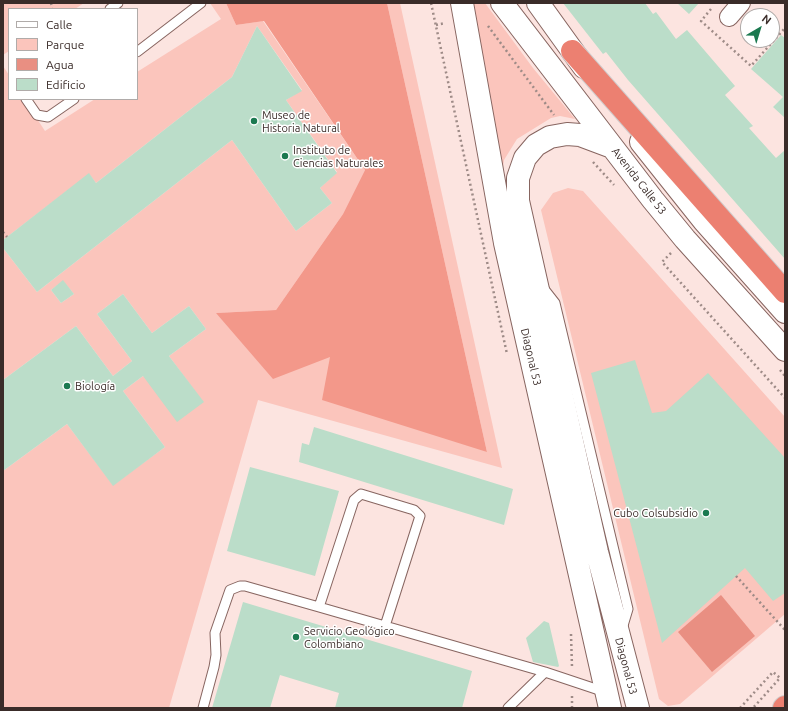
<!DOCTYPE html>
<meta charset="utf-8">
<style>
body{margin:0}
#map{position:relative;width:788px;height:711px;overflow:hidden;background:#fce4e0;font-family:Ubuntu,sans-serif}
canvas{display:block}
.frame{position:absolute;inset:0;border:4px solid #3a2c29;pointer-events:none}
.legend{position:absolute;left:8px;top:8px;width:130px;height:92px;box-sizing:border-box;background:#fff;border:1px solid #b0aba9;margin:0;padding:5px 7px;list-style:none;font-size:12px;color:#3a2c29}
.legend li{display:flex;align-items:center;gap:8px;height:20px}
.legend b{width:20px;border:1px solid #b0aba9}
.north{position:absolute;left:740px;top:8px;width:40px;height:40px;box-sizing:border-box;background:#fff;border:1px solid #b0aba9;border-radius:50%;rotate:38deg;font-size:11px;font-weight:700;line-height:16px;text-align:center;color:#3a2c29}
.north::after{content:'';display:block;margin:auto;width:14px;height:18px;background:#1b7950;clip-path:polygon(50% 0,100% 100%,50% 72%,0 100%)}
</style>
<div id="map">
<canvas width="788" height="711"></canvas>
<div class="frame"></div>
<ul class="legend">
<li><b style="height:5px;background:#fff"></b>Calle</li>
<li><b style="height:11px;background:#fbc5bc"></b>Parque</li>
<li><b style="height:11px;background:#e98f82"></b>Agua</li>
<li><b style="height:11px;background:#bbddc9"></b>Edificio</li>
</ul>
<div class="north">N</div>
</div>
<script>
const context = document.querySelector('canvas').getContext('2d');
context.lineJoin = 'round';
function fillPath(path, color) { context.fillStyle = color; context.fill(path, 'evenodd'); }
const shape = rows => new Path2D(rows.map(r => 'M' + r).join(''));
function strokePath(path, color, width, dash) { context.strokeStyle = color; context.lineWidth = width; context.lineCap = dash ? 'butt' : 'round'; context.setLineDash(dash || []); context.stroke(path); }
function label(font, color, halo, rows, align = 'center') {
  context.font = font + ' Ubuntu,sans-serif'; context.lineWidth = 3; context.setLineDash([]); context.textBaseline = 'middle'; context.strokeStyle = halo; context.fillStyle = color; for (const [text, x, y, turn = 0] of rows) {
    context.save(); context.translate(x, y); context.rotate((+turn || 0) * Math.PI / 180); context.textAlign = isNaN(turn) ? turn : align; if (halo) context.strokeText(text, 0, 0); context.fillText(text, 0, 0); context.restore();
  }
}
const green = shape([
 [3,3,84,3,75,9,9,9,9,51,3,55],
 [210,3,226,3,236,25,263,21,365,170,343,214,276,310,216,313,330,357,487,452,387,3,400,3,502,468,258,400,169,708,3,708,3,471,67,424,113,485,165,447,123,391,143,376,203,402,169,356,206,329,189,306,152,333,123,294,97,314,132,361,113,376,76,326,3,380,3,248,37,292,232,140,296,231,332,203,320,188,337,172,286,100,302,90,257,26,232,77,96,183,89,174,3,240,3,66,9,75,9,99,24,99,45,131,95,99,137,99,137,72,221,19],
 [63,281,74,294,61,303,51,290],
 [469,3,485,3,533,68,575,119,560,116,551,118,517,139,504,160,500,188],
 [568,188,583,191,785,417,785,614,680,704,668,706,659,699,541,210,553,193]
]);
const forest = shape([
 [226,3,387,3,487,452,322,400,330,357,273,379,216,313,276,310,343,214,365,170,264,21,236,25]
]);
const water = shape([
 [721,595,755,636,712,672,678,632]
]);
const building = shape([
 [563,3,645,3,653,14,656,12,676,39,687,30,735,86,725,95,753,126,749,128,776,158,785,150,785,259,628,80,606,52,603,54],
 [677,3,699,3,689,14],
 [257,26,302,91,286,100,337,173,320,188,332,203,296,231,232,140,37,292,3,248,3,240,89,173,96,183,232,77],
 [781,35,785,38,785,118,773,107,783,97,751,69],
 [63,280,74,294,61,303,51,290],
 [123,294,152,333,189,306,206,329,169,356,204,402,177,422,143,376,123,391,165,447,113,486,67,424,3,471,3,380,76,326,113,376,132,361,97,314],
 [635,360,652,413,666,411,708,373,785,458,785,593,773,601,745,568,662,643,591,373],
 [314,427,513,489,504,525,299,462,302,443,309,445],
 [250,467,339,491,315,576,227,551],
 [243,602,472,671,462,708,335,708,339,693,280,675,270,708,212,708],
 [544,621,549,623,559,666,558,667,533,662,526,638]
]);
const path = shape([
 [51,3,52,9],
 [431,3,507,354],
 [711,9,701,21,751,66,785,28],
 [436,25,445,23],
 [488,26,554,115],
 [593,162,614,185],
 [3,232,7,237],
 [671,253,662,262,785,398],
 [780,370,785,376],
 [736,576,785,630],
 [571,634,572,667],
 [572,708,572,696],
 [740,708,773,672,780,678,753,708]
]);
const lane = shape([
 [110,9,118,3],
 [137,52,201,3],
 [26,99,37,115,48,117,74,99],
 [544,289,555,303,628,609,622,629],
 [385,626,420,516,414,510,361,494,354,500,319,607,385,626,545,672,605,692],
 [203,708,214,667,216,655,215,633,230,590,240,586,245,586,319,607],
 [508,708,545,672]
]);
const street = shape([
 [729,17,741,3]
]);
const secondary = shape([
 [462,3,505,243,610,708],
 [502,3,653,200,685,239,785,350],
 [538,3,584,67],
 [641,142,704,221,785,312],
 [612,147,580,135,567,134,550,137,536,145,525,158,518,178,518,201,597,552,638,708]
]);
const highway = shape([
 [572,51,785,292],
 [784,708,785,707]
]);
const markers = [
 [254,121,4,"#1b7950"],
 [285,156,4,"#1b7950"],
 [67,386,4,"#1b7950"],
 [706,513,4,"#1b7950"],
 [296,637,4,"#1b7950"]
];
const poiNames = [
 ["Museo de",262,115],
 ["Historia Natural",262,128],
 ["Instituto de",293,150],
 ["Ciencias Naturales",293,163],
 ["Biología",75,386],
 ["Cubo Colsubsidio",698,513,"right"],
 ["Servicio Geológico",304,631],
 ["Colombiano",304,644]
];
const streetNames = [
 ["Avenida Calle 53",639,181,52],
 ["Diagonal 53",531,357,77],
 ["Diagonal 53",626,666,75]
];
fillPath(green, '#fbc5bc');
fillPath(forest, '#f3988a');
fillPath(water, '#e98f82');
fillPath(building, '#bbddc9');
strokePath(lane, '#876560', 11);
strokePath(street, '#876560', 20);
strokePath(secondary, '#876560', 24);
strokePath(highway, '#d0cccc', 24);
strokePath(path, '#9e8b87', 2.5, [2, 3]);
strokePath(lane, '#fff', 9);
strokePath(street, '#fff', 18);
strokePath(secondary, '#fff', 22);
strokePath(highway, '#ec8071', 22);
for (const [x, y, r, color] of markers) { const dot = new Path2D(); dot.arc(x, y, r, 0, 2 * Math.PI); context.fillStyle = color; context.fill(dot); strokePath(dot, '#fff', 1.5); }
label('11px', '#3a2c29', '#fff', poiNames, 'left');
label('11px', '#3a2c29', '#fff', streetNames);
</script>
